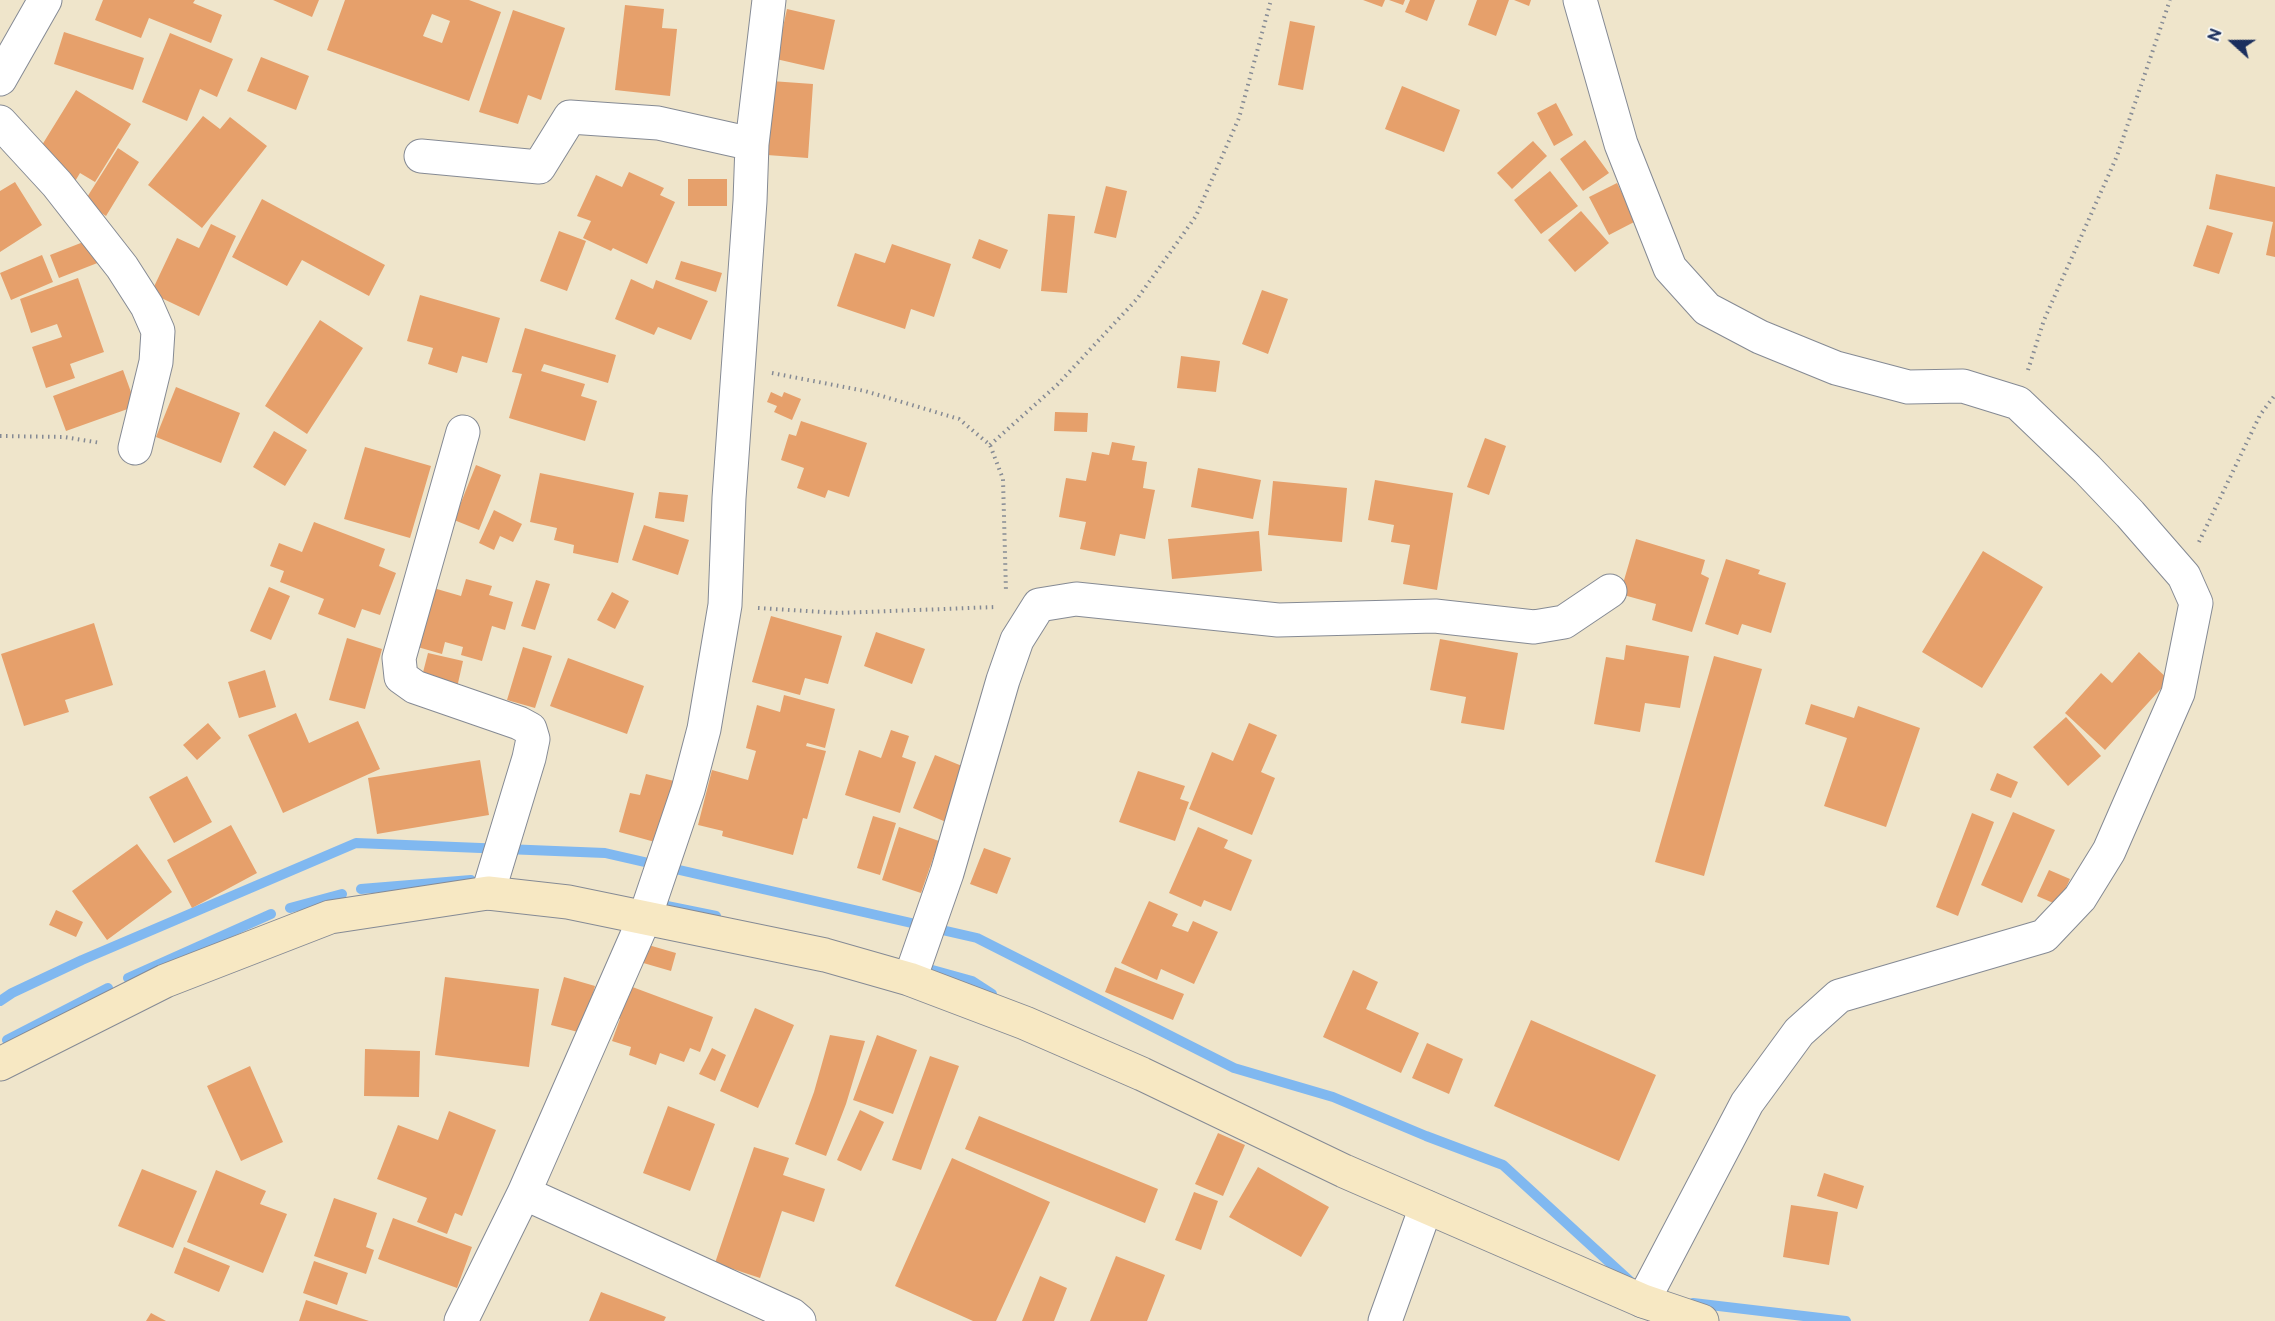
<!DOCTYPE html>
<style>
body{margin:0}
#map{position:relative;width:2275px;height:1321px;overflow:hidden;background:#efe5cb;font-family:"Balsamiq Sans",sans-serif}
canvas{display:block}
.north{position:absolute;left:2203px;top:12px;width:60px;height:60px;-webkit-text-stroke:4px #f6f6f2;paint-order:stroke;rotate:291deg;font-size:16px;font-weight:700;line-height:24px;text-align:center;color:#1b2f5e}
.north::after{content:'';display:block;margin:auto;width:21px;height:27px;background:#1b2f5e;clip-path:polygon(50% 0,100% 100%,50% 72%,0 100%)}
</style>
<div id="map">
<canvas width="2275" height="1321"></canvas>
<div class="north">N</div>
</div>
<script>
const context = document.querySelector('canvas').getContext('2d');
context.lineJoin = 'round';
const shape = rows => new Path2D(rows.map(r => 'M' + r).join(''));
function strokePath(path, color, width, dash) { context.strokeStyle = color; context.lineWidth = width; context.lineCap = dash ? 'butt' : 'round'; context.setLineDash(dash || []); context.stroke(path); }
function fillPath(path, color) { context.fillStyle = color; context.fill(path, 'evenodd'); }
const stream = shape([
 [361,889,471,880],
 [652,903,716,916],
 [290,908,342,894],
 [918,966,972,981,992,994],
 [128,978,271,914],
 [0,1001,12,993,82,960,356,843,605,853,977,938,1234,1068,1333,1097,1426,1136,1503,1165,1632,1283],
 [7,1040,108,988],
 [1693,1303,1846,1321]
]);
const building = shape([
 [103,0,195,0,193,3,222,15,211,43,149,18,141,38,95,20],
 [273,0,319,0,312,17],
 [345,0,469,0,501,12,469,101,327,50],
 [432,14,450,21,442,43,423,36],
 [1363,0,1385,0,1382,7],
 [1389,0,1405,0,1403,5],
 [1410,0,1435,0,1427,21,1405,12],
 [1477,0,1509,0,1496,36,1468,25],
 [1514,0,1531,0,1529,6],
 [625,5,664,9,662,28,677,29,670,96,615,90],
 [787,9,835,20,824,70,776,59],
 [513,10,565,28,541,100,528,95,518,124,479,112],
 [1290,21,1315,26,1303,90,1278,85],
 [64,32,144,58,133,90,54,64],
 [170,33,233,59,217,97,200,89,187,121,142,102],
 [261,57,309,76,296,110,247,91],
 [771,81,813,84,808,158,767,155],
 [1402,86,1460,110,1444,152,1385,129],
 [76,90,131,124,95,182,80,173,74,183,34,158],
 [1556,103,1573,135,1554,146,1537,113],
 [203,116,220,129,230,117,267,146,202,228,148,185],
 [1585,140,1609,173,1583,191,1560,159],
 [1533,141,1547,156,1512,189,1497,173],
 [118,148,139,162,106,216,84,202],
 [1550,171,1578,206,1541,234,1514,200],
 [629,172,664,188,660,195,675,202,647,264,613,248,611,251,583,238,591,221,577,216,596,175,622,187],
 [2216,174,2275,187,2275,257,2266,255,2273,222,2209,209],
 [688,179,727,179,727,206,688,206],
 [15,182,42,225,0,252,0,191],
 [1617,183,1636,221,1609,235,1589,197],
 [1106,186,1127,191,1116,238,1094,233],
 [262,199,385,265,369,296,302,260,287,286,232,257],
 [1581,211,1609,243,1575,272,1548,240],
 [1048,214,1075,216,1067,293,1041,291],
 [211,224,236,236,199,316,151,293,177,238,199,248],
 [2207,225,2233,233,2219,274,2193,266],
 [559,231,586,241,567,291,540,281],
 [91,239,100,262,59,278,50,255],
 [979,239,1008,250,1000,269,972,258],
 [892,244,951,264,934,317,911,309,905,329,837,306,855,253,885,263],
 [42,255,53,282,11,300,0,273],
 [681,261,722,273,716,292,675,279],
 [78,278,104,352,70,364,75,378,46,388,32,347,62,337,57,324,31,333,20,299],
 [631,279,653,289,656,280,708,301,691,340,658,327,654,335,615,319],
 [1262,290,1288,299,1268,354,1242,344],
 [420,295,500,318,487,363,462,356,457,373,428,364,433,348,407,341],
 [320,320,363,348,307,434,265,406],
 [525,328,616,355,608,383,544,364,541,371,585,384,581,396,597,401,585,441,509,418,522,374,512,372],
 [1181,356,1220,361,1216,392,1177,388],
 [123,370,136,406,66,431,53,396],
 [176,387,240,413,221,463,156,437],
 [771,392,782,397,784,392,801,399,792,420,774,412,777,406,767,402],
 [1055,412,1088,413,1087,432,1054,431],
 [801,421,867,443,849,497,828,490,825,498,797,488,804,468,781,460,789,434,796,436],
 [274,431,307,450,285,486,253,467],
 [1485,438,1506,446,1489,495,1467,487],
 [1112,442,1135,446,1132,460,1147,462,1143,488,1155,490,1145,539,1120,534,1115,556,1080,549,1086,522,1059,517,1066,478,1086,481,1092,452,1109,455],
 [365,447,431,466,410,538,344,519],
 [476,465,501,475,479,530,454,520],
 [1198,468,1261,480,1253,519,1191,507],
 [540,473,634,493,618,563,573,553,574,545,554,540,557,528,530,522],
 [1375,480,1453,493,1437,590,1403,584,1410,545,1391,542,1394,525,1368,520],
 [1273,481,1347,488,1342,542,1268,535],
 [659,492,688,495,684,522,655,518],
 [494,510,522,524,513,542,500,536,494,550,479,543],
 [314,522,385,549,379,566,396,573,380,615,362,609,355,628,318,614,324,599,280,582,284,571,270,566,279,543,302,552],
 [644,525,689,540,678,575,632,560],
 [1259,531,1262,571,1172,579,1168,539],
 [1636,539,1705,560,1701,574,1709,578,1692,632,1652,620,1656,604,1620,594],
 [1983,551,2043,587,1982,688,1922,652],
 [1726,559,1760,570,1758,574,1786,583,1771,633,1742,624,1738,635,1705,624],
 [466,579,492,586,489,595,513,602,505,630,492,626,482,661,461,655,463,647,445,642,442,654,414,646,430,587,461,596],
 [536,580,550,584,535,630,521,626],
 [269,587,290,596,271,640,250,631],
 [612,592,629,601,615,629,597,620],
 [771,616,842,636,828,684,805,678,800,695,752,682],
 [94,623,113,685,65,700,69,712,24,726,1,654],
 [876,632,925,649,912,684,864,666],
 [347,638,382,649,365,709,329,700],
 [1440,639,1518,653,1504,730,1461,723,1466,697,1430,690],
 [1626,645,1689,656,1680,708,1645,703,1640,732,1594,724,1606,657,1624,660],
 [523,647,552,656,535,708,507,700],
 [2139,652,2169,680,2105,750,2065,713,2101,673,2112,683],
 [428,653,463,661,456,692,420,684],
 [1714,656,1762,669,1704,876,1655,862],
 [568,658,644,686,627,734,550,706],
 [265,670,276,707,239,718,228,682],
 [784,695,835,709,825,748,807,743,806,746,826,751,807,819,803,818,793,855,722,836,723,831,698,825,712,770,748,780,756,751,746,748,757,705,780,712],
 [1811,704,1854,718,1858,706,1920,728,1886,827,1824,806,1847,738,1805,724],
 [296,713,309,743,358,721,380,769,283,813,248,735],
 [2066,717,2101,756,2068,786,2033,747],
 [208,723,221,738,197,760,183,745],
 [1249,723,1277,735,1261,772,1275,778,1252,835,1189,809,1212,752,1233,761],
 [891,730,909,736,902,757,916,762,900,813,845,795,859,750,881,758],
 [935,755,967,768,946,822,913,808],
 [480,760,489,815,377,834,368,778],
 [1138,771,1185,786,1180,799,1189,802,1175,841,1119,822],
 [1997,773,2018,782,2011,798,1990,790],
 [646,774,678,782,662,844,619,832,630,793,640,795],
 [187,776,212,822,174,843,149,797],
 [2013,812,2055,830,2022,903,1981,885],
 [1972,813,1994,822,1958,916,1936,907],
 [873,816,896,823,880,875,857,868],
 [231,825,257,873,192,908,167,860],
 [899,827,939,841,921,893,882,880],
 [1198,827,1228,840,1224,848,1252,860,1231,911,1204,900,1201,907,1169,893],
 [137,844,172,892,107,940,72,891],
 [984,848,1011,858,997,894,970,884],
 [2049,870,2070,879,2058,905,2037,896],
 [1149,901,1178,914,1172,926,1188,932,1193,921,1218,932,1194,984,1161,969,1157,980,1121,963],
 [56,910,83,922,76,937,49,925],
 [638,942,676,953,671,971,633,960],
 [1115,967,1184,994,1173,1020,1105,992],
 [1353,970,1378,982,1366,1009,1419,1033,1401,1073,1323,1037],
 [445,977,539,989,529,1067,435,1055],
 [564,977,595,986,582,1033,551,1025],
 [627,985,713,1017,700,1052,690,1048,684,1062,660,1053,656,1065,629,1055,631,1047,612,1041,620,1019,615,1017],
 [755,1008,794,1025,758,1108,720,1091],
 [1531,1020,1656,1075,1619,1161,1494,1106],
 [830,1035,865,1041,846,1104,826,1156,795,1144,814,1092],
 [877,1035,917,1050,893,1114,853,1100],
 [1427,1043,1463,1059,1449,1094,1412,1078],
 [712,1048,726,1055,715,1081,699,1074],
 [365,1049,420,1051,419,1097,364,1096],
 [930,1056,959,1066,921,1170,892,1160],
 [250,1066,283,1142,241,1161,207,1086],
 [668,1106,715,1124,690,1191,643,1173],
 [860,1110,884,1122,861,1171,837,1160],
 [449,1111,496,1130,462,1216,455,1213,447,1234,417,1222,427,1198,377,1179,398,1125,438,1140],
 [979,1116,1158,1189,1145,1223,965,1149],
 [1218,1133,1245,1145,1223,1196,1195,1184],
 [754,1147,789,1158,783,1175,825,1189,814,1222,782,1211,760,1278,715,1263],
 [952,1158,1050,1202,996,1321,973,1321,895,1286],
 [1258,1167,1329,1207,1301,1257,1229,1217],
 [142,1169,197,1191,173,1248,118,1226],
 [216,1170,266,1191,260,1204,287,1214,263,1273,187,1242],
 [1824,1173,1864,1186,1857,1209,1817,1196],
 [1194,1192,1218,1201,1201,1250,1175,1240],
 [334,1198,377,1213,366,1247,374,1250,366,1274,314,1256],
 [1791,1205,1838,1212,1829,1265,1783,1257],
 [393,1218,472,1247,457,1288,378,1259],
 [184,1247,230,1266,219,1292,174,1273],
 [1116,1256,1165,1275,1147,1321,1090,1321],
 [314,1261,348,1273,337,1305,303,1293],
 [1040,1276,1067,1288,1054,1321,1022,1321],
 [601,1292,666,1317,664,1321,589,1321],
 [306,1300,369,1321,299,1321],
 [151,1313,166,1321,146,1321]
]);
const path = shape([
 [2028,370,2044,320,2117,156,2170,0],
 [772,373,865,391,959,419,990,445,1003,479,1006,592],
 [0,436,64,437,101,443],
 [990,445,1058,384,1137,299,1196,216,1239,118,1271,0],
 [2199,542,2260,415,2275,395],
 [758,608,838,613,996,607]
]);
const minor = shape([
 [1580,0,1621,144,1670,268,1707,309,1760,337,1836,368,1908,387,1963,386,2018,403,2087,469,2130,514,2184,576,2196,603,2178,693,2109,851,2080,898,2044,936,1839,996,1799,1032,1747,1103,1643,1301],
 [0,79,45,0],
 [0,122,57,184,122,267,147,306,158,331,156,362,135,448],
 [421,156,539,167,570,117,658,123,752,144],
 [463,432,399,658,401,677,415,687,519,723,530,729,533,739,529,758,488,893],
 [910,979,947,873,1003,680,1017,640,1039,605,1076,599,1278,620,1435,616,1534,627,1564,622,1610,591],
 [524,1193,792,1315,799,1321],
 [461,1321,524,1193,645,917,688,790,704,729,725,605,729,498,750,201,752,144,769,0],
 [1385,1321,1426,1207]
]);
const secondary = shape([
 [0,1064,165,981,330,917,488,893,568,902,825,955,909,979,1025,1023,1142,1074,1344,1171,1643,1301,1702,1321]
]);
strokePath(stream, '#80b8f0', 10);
fillPath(building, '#e6a06b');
strokePath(minor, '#858a94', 35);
strokePath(secondary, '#858a94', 35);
strokePath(path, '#858a94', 4, [1.5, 4.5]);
strokePath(minor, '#fff', 33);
strokePath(secondary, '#f7e8c3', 33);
</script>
